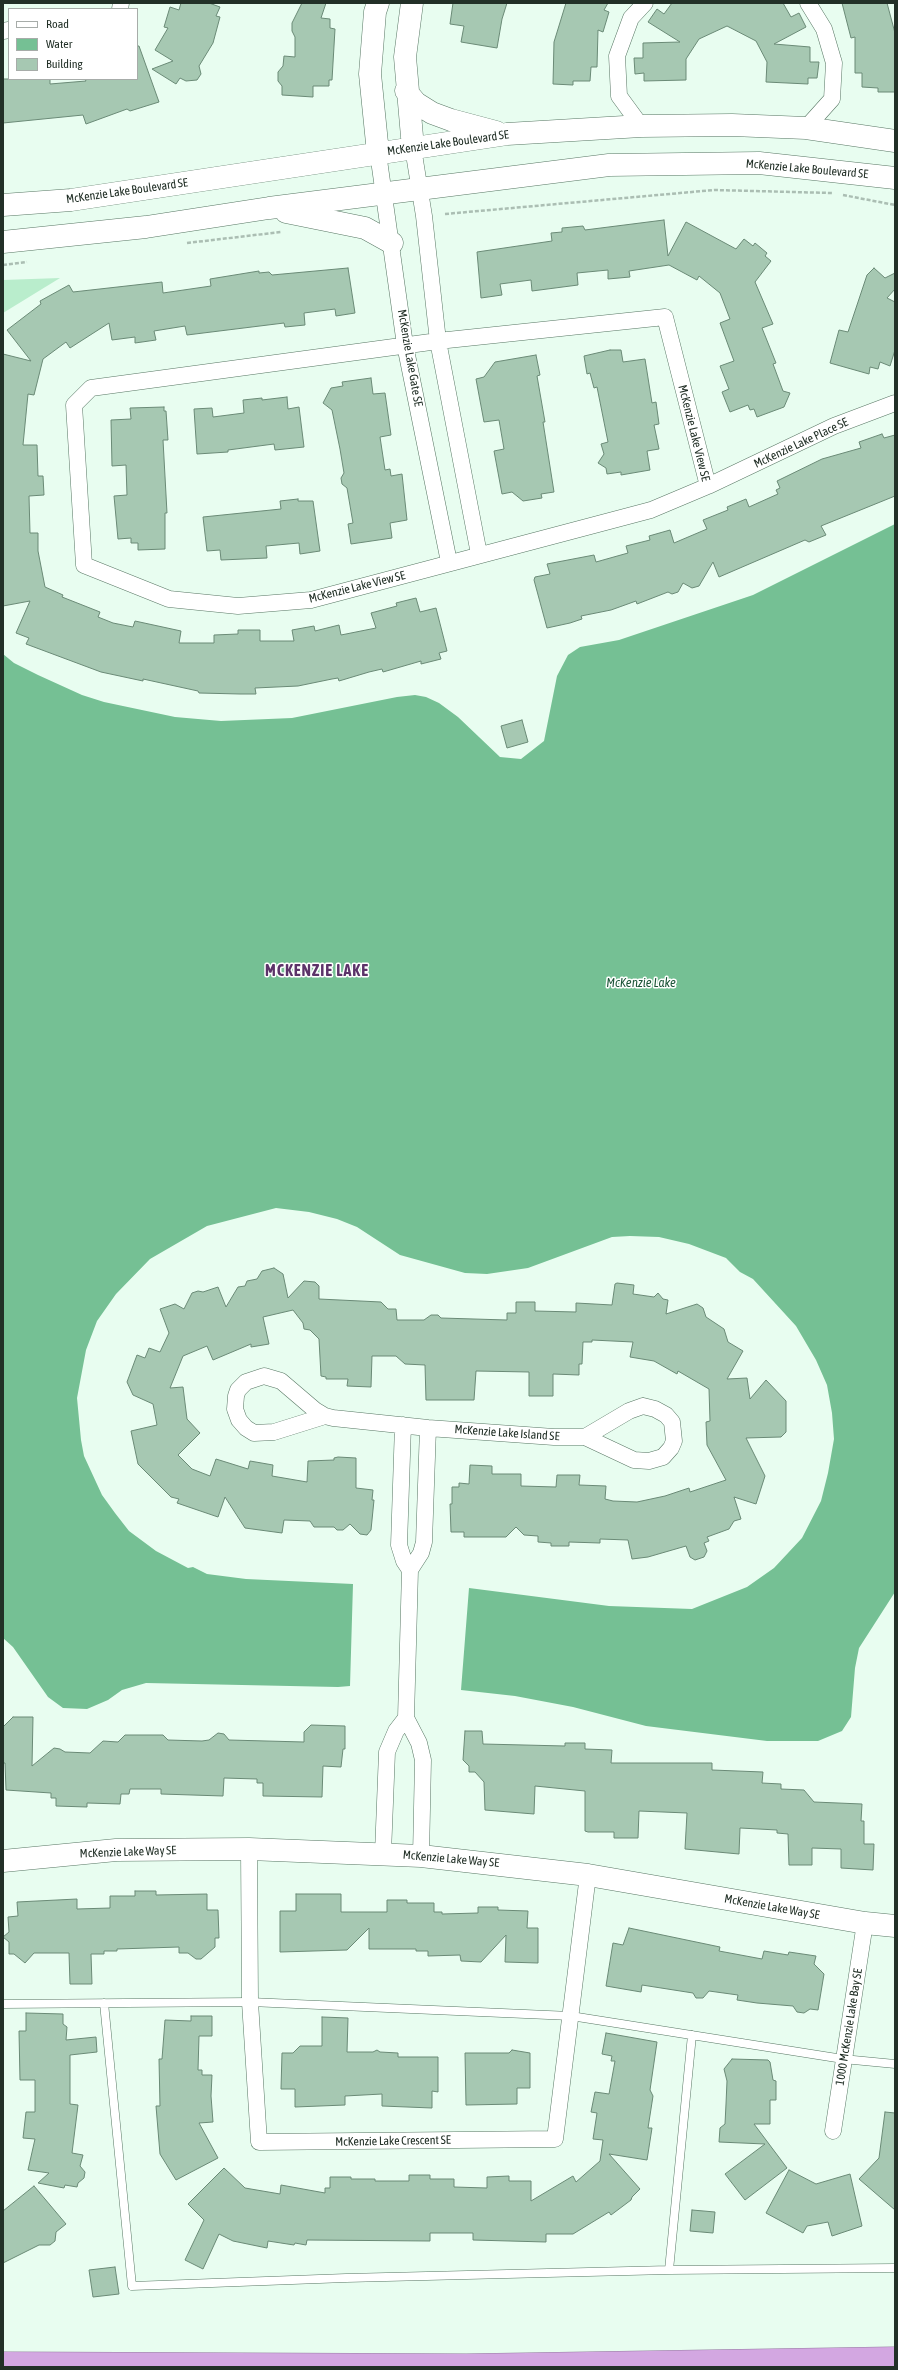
<!DOCTYPE html>
<style>
body{margin:0}
#map{position:relative;width:898px;height:2370px;overflow:hidden;background:#e8fdf0;font-family:"Asap Condensed",sans-serif}
canvas{display:block}
.frame{position:absolute;inset:0;border:4px solid #223027;pointer-events:none}
.legend{position:absolute;left:8px;top:8px;width:130px;height:72px;box-sizing:border-box;background:#fff;border:1px solid #a7aca9;margin:0;padding:5px 7px;list-style:none;font-size:12px;color:#223027}
.legend li{display:flex;align-items:center;gap:8px;height:20px}
.legend b{width:20px;border:1px solid #a7aca9}
</style>
<div id="map">
<canvas width="898" height="2370"></canvas>
<div class="frame"></div>
<ul class="legend">
<li><b style="height:5px;background:#fff"></b>Road</li>
<li><b style="height:11px;background:#75c094"></b>Water</li>
<li><b style="height:11px;background:#a6c8b2"></b>Building</li>
</ul>
</div>
<script>
const context = document.querySelector('canvas').getContext('2d');
context.lineJoin = 'round';
function fillPath(path, color) { context.fillStyle = color; context.fill(path, 'evenodd'); }
const shape = rows => new Path2D(rows.map(r => 'M' + r).join(''));
function strokePath(path, color, width, dash) { context.strokeStyle = color; context.lineWidth = width; context.lineCap = dash ? 'butt' : 'round'; context.setLineDash(dash || []); context.stroke(path); }
function label(font, color, halo, rows, align = 'center') {
  context.font = font + ' "Asap Condensed",sans-serif'; context.lineWidth = 3; context.setLineDash([]); context.textBaseline = 'middle'; context.strokeStyle = halo; context.fillStyle = color; for (const [text, x, y, turn = 0] of rows) {
    context.save(); context.translate(x, y); context.rotate((+turn || 0) * Math.PI / 180); context.textAlign = isNaN(turn) ? turn : align; if (halo) context.strokeText(text, 0, 0); context.fillText(text, 0, 0); context.restore();
  }
}
const green = shape([
 [60,278,3,313,3,280]
]);
const water = shape([
 [895,524,895,1592,859,1648,855,1668,851,1717,842,1731,818,1741,767,1741,646,1726,573,1707,515,1696,461,1690,469,1588,609,1606,692,1609,747,1587,774,1568,802,1538,821,1501,828,1473,834,1439,832,1413,827,1385,816,1360,796,1326,753,1279,740,1272,726,1258,689,1244,659,1237,630,1236,612,1237,528,1268,487,1274,465,1273,400,1255,357,1227,337,1219,309,1212,276,1208,207,1226,150,1259,116,1294,97,1321,86,1350,77,1398,81,1440,84,1456,102,1495,115,1513,129,1531,156,1551,188,1568,193,1567,207,1574,246,1579,353,1584,350,1686,338,1687,146,1683,122,1690,108,1700,87,1709,63,1708,48,1697,13,1647,3,1638,3,654,14,663,38,675,82,695,104,702,175,717,221,721,292,718,397,697,415,695,426,697,439,703,458,717,500,757,521,759,544,741,557,676,568,655,580,647,619,640,753,595]
]);
const building = shape([
 [181,3,209,3,220,7,216,16,220,17,213,43,199,66,201,74,197,80,186,81,180,78,176,84,152,69,173,61,155,50,168,28,164,27,170,7,179,10,181,3],
 [302,3,326,3,321,18,330,19,330,28,335,29,332,80,329,80,329,86,313,86,313,97,282,95,282,86,278,81,278,72,283,66,284,56,295,57,295,37,292,31,292,23,302,3],
 [453,3,507,3,502,19,497,48,461,42,464,26,450,24,453,3],
 [566,3,608,3,604,10,609,12,603,32,598,30,597,67,591,67,590,81,573,81,573,85,553,84,554,42,566,3],
 [672,3,783,3,791,17,799,13,806,27,774,44,810,47,810,62,819,62,817,78,808,78,808,84,766,82,767,62,756,41,727,26,699,39,686,59,686,80,644,81,644,73,635,74,634,58,643,58,643,43,680,42,648,22,657,9,664,14,672,3],
 [842,3,887,3,895,33,895,92,878,92,878,88,862,87,862,73,855,73,855,37,851,38,842,3],
 [137,46,139,46,159,102,130,111,127,109,86,124,83,115,3,123,3,79,50,79,50,84,86,81,85,79,137,79,137,46],
 [664,220,668,256,686,222,736,249,744,239,753,246,755,243,767,253,765,256,771,261,755,282,773,324,762,328,776,363,773,364,783,391,790,393,784,407,757,417,754,409,750,410,748,405,730,412,722,392,729,389,720,366,734,361,720,323,730,319,720,293,699,276,697,280,669,265,629,271,630,277,608,279,608,270,577,273,578,285,532,291,531,280,500,284,502,295,481,298,477,252,552,241,551,233,562,232,562,228,583,226,585,230,664,220],
 [348,268,355,313,336,316,335,309,304,313,305,325,285,327,284,323,187,335,185,326,154,331,156,340,135,343,135,337,112,340,109,323,70,348,66,342,43,359,34,395,28,394,23,445,37,445,38,476,43,476,44,495,29,496,30,533,38,533,38,551,45,587,63,595,62,597,100,612,98,617,113,623,133,627,135,621,181,631,179,643,214,643,214,635,238,634,238,630,260,630,260,641,294,641,292,630,314,626,315,631,339,625,341,635,376,628,371,613,397,606,396,603,416,598,420,612,436,608,447,651,439,653,441,659,421,664,421,661,383,672,382,669,369,672,339,681,338,678,332,679,298,686,255,688,256,694,240,694,199,693,198,691,143,679,143,681,101,672,26,644,29,638,16,633,30,601,3,606,3,354,31,361,7,330,41,304,40,301,69,285,73,292,162,282,163,293,211,286,210,279,259,271,259,273,269,272,272,275,348,268],
 [874,268,885,278,895,273,895,289,887,298,895,302,895,350,890,366,880,362,878,369,870,367,869,374,830,363,839,330,848,332,867,275,874,268],
 [610,350,621,350,623,362,645,359,652,403,656,402,659,424,654,425,659,449,647,451,650,470,621,475,621,472,607,474,606,468,598,463,604,454,601,444,608,442,597,387,594,388,590,373,587,374,584,356,610,350],
 [536,355,540,375,537,376,545,422,543,422,554,492,541,494,542,498,523,501,512,492,502,494,494,451,504,449,499,420,484,422,476,379,484,377,495,362,536,355],
 [371,378,373,394,385,393,391,435,380,437,385,470,390,469,391,476,402,474,407,520,390,523,392,538,351,544,348,524,353,523,347,488,342,484,341,478,344,473,340,449,332,410,323,403,331,388,343,386,342,382,371,378],
 [287,397,288,409,299,407,304,447,275,450,274,444,228,450,228,452,197,454,194,409,212,408,213,417,244,413,243,400,262,398,262,400,287,397],
 [164,407,164,411,166,411,168,440,163,440,167,513,165,513,165,549,138,550,138,543,131,543,131,538,118,539,114,496,127,495,126,465,112,466,111,420,131,419,130,408,164,407],
 [882,434,884,438,895,435,895,496,821,526,826,535,809,542,805,540,719,577,713,562,699,586,692,588,683,583,678,592,672,594,668,592,637,604,636,601,611,610,581,616,582,619,570,623,547,628,534,580,535,577,550,574,547,564,594,555,596,562,628,553,626,546,650,540,649,536,670,530,674,543,707,529,703,520,728,510,727,507,746,499,749,507,778,494,776,490,780,488,777,481,822,459,861,448,859,442,882,434],
 [298,499,298,501,313,501,320,551,300,554,299,543,266,546,267,558,221,560,220,550,207,551,203,517,281,509,280,501,298,499],
 [522,720,528,742,507,748,501,726,522,720],
 [274,1268,283,1274,288,1298,304,1281,315,1282,319,1286,319,1299,381,1302,388,1309,396,1309,397,1320,424,1320,431,1315,438,1315,441,1318,507,1320,507,1313,516,1313,516,1302,535,1302,535,1311,576,1312,576,1303,612,1305,615,1284,617,1283,634,1285,633,1294,654,1297,658,1293,663,1299,668,1300,666,1314,697,1304,703,1308,706,1317,724,1329,728,1342,743,1351,727,1379,747,1378,750,1399,766,1380,786,1401,786,1432,781,1437,746,1438,765,1476,756,1504,734,1497,741,1519,734,1521,729,1529,707,1537,709,1541,704,1543,707,1551,704,1557,695,1560,690,1557,686,1546,648,1557,632,1559,628,1540,600,1539,600,1543,569,1542,569,1546,551,1546,551,1543,538,1542,538,1536,524,1535,516,1527,506,1537,464,1537,464,1532,451,1532,450,1504,452,1504,452,1487,459,1487,459,1483,469,1484,470,1465,492,1466,492,1474,521,1474,521,1486,556,1487,557,1475,580,1475,579,1485,606,1486,605,1499,613,1501,637,1502,665,1496,689,1488,690,1492,726,1480,707,1445,706,1422,710,1421,709,1389,678,1371,677,1374,654,1361,630,1357,633,1342,592,1340,592,1342,583,1342,582,1364,579,1364,579,1375,553,1374,553,1396,529,1396,529,1372,476,1371,474,1400,426,1400,425,1365,405,1364,396,1356,372,1356,371,1387,347,1386,348,1379,326,1379,326,1377,321,1376,319,1339,310,1330,304,1329,303,1323,293,1310,263,1317,269,1344,251,1347,251,1344,213,1360,207,1346,183,1356,170,1388,183,1387,187,1419,200,1433,178,1455,192,1469,210,1476,216,1459,248,1469,250,1461,273,1465,272,1476,307,1482,308,1461,334,1460,334,1458,338,1457,356,1458,356,1488,373,1490,372,1500,374,1500,371,1530,367,1535,360,1534,350,1524,343,1530,337,1530,334,1527,314,1527,310,1521,284,1520,282,1533,245,1528,225,1497,218,1517,177,1503,179,1499,171,1497,138,1464,131,1431,157,1425,153,1404,133,1395,127,1382,137,1355,145,1358,149,1348,160,1352,169,1333,160,1309,175,1304,184,1309,192,1293,198,1291,203,1292,218,1287,226,1307,238,1287,245,1286,247,1281,257,1279,262,1271,274,1268],
 [13,1717,33,1717,32,1766,54,1748,60,1749,65,1752,90,1753,103,1741,118,1742,125,1735,163,1735,168,1740,202,1741,209,1740,218,1733,224,1734,229,1740,304,1742,304,1732,311,1725,345,1726,345,1749,343,1749,341,1767,323,1766,322,1797,263,1796,263,1783,257,1783,257,1779,224,1778,223,1796,161,1794,161,1789,130,1789,129,1794,121,1794,120,1804,87,1803,87,1807,56,1806,56,1798,51,1798,51,1793,6,1790,5,1763,3,1763,3,1727,13,1717],
 [465,1731,482,1731,483,1744,565,1746,565,1743,585,1743,585,1749,612,1750,611,1763,712,1763,712,1770,763,1772,762,1783,781,1784,781,1789,804,1790,814,1802,862,1804,861,1821,864,1821,864,1844,874,1844,873,1870,841,1868,841,1849,812,1848,812,1865,789,1865,788,1834,777,1833,777,1830,740,1828,739,1854,685,1849,687,1813,639,1811,638,1838,614,1838,614,1832,588,1832,585,1831,585,1791,535,1786,534,1814,485,1810,484,1782,475,1772,469,1772,469,1766,463,1760,465,1731],
 [135,1891,156,1891,156,1895,207,1894,207,1910,218,1910,219,1938,215,1938,215,1947,201,1959,196,1959,188,1953,179,1953,179,1947,117,1949,117,1951,104,1951,104,1954,91,1954,92,1984,70,1984,69,1953,34,1953,25,1963,14,1954,9,1954,9,1942,3,1937,9,1932,8,1917,18,1916,17,1902,77,1899,77,1909,110,1908,110,1896,135,1896,135,1891],
 [296,1894,341,1894,341,1912,387,1912,387,1900,407,1900,407,1903,434,1903,434,1912,442,1912,442,1914,478,1913,478,1907,498,1907,498,1910,528,1911,527,1928,538,1928,538,1963,505,1962,506,1935,481,1962,461,1961,460,1955,428,1956,428,1951,416,1951,416,1949,369,1949,369,1928,347,1950,280,1952,280,1911,296,1911,296,1894],
 [629,1928,720,1947,719,1951,762,1959,764,1951,788,1955,789,1952,816,1956,814,1964,824,1974,818,2010,810,2009,804,2013,797,2012,793,2006,757,2003,737,2000,738,1995,709,1991,703,1998,696,1998,693,1993,642,1985,641,1992,606,1986,613,1943,623,1945,629,1928],
 [26,2013,63,2014,63,2024,67,2027,66,2040,96,2037,97,2052,70,2055,70,2104,78,2105,72,2153,83,2155,80,2166,85,2172,84,2178,78,2183,77,2187,65,2185,64,2188,38,2183,49,2173,28,2170,35,2139,23,2138,26,2112,35,2112,35,2080,20,2080,19,2031,26,2031,26,2013],
 [191,2016,212,2016,212,2036,199,2036,198,2070,202,2070,202,2075,212,2075,211,2096,213,2122,199,2123,218,2158,176,2180,160,2154,156,2106,160,2106,159,2059,162,2059,165,2020,191,2021,191,2016],
 [322,2017,348,2018,347,2052,373,2052,377,2050,380,2052,398,2053,398,2057,438,2057,438,2092,432,2091,432,2108,382,2106,382,2094,345,2096,345,2105,295,2107,295,2089,281,2089,282,2053,293,2053,300,2046,322,2046,322,2017],
 [606,2033,657,2042,650,2090,653,2096,648,2128,652,2128,647,2160,609,2154,640,2189,632,2197,631,2200,611,2215,609,2212,573,2234,546,2234,546,2242,473,2240,473,2233,430,2233,430,2241,307,2240,306,2245,295,2243,294,2245,268,2241,267,2248,233,2241,219,2234,203,2269,185,2260,204,2220,188,2204,224,2168,245,2188,280,2194,281,2185,325,2193,325,2188,330,2188,330,2177,351,2177,351,2179,375,2179,375,2181,409,2181,409,2175,430,2175,430,2179,454,2179,454,2187,487,2188,487,2177,509,2176,509,2181,531,2181,531,2201,573,2176,576,2182,600,2161,603,2140,593,2139,597,2113,591,2112,595,2092,609,2094,615,2061,611,2061,612,2056,602,2054,606,2033],
 [512,2050,530,2053,530,2088,517,2088,517,2104,466,2105,465,2053,509,2053,512,2050],
 [732,2059,768,2060,770,2062,773,2080,776,2081,776,2100,770,2100,770,2124,754,2124,787,2168,745,2200,725,2174,765,2144,719,2142,720,2128,725,2124,726,2104,727,2081,724,2069,732,2059],
 [885,2112,895,2113,895,2210,859,2179,879,2158,885,2112],
 [789,2170,816,2184,850,2174,862,2226,832,2236,828,2222,807,2226,803,2233,766,2213,789,2170],
 [34,2186,66,2224,56,2232,55,2241,50,2245,39,2245,3,2263,3,2211,34,2186],
 [692,2210,715,2212,713,2233,690,2231,692,2210],
 [115,2267,119,2294,93,2297,89,2270,115,2267]
]);
const path = shape([
 [843,195,895,205],
 [445,214,714,190,832,193],
 [187,243,281,232],
 [3,265,27,262]
]);
const lane = shape([
 [104,2003,132,2286,346,2278,669,2270,895,2268],
 [3,2004,250,2002,571,2016,843,2059,895,2064],
 [669,2270,692,2035]
]);
const street = shape([
 [120,9,121,3],
 [3,31,9,30],
 [641,126,619,96,617,56,631,18,645,3],
 [806,128,832,99,834,63,824,29,808,3],
 [413,148,424,216,438,341,479,554],
 [378,153,405,345,449,562],
 [708,486,665,317,438,341,91,388,74,405,84,565,169,599,238,606,311,600,651,510,708,486,834,426,895,403],
 [643,1406,655,1409,666,1415,672,1422,674,1441,671,1448,663,1457,649,1461,634,1460,585,1437,629,1411,643,1406],
 [325,1416,274,1432,254,1433,246,1428,239,1420,235,1409,236,1396,238,1390,246,1382,264,1376,281,1381,315,1410,325,1416,333,1418,428,1428,554,1437,585,1437],
 [403,1425,399,1545,404,1561,410,1570],
 [249,1849,250,2002,259,2142,555,2139,588,1875],
 [383,1853,387,1752,396,1731,406,1718],
 [421,1856,423,1760,419,1743,406,1718,410,1570,421,1553,424,1542,428,1428],
 [833,2131,865,1923]
]);
const secondary = shape([
 [378,3,375,12,370,74,378,153],
 [412,3,405,57,413,148],
 [406,91,416,103,432,113,451,120,496,132],
 [3,205,71,200,507,134,641,126,732,125,806,128,895,141],
 [286,212,365,228,392,243],
 [3,242,146,227,269,208,609,165,759,163,895,178],
 [3,1861,116,1850,249,1849,421,1856,588,1875,865,1923,895,1926]
]);
const highway = shape([
 [3,2363,466,2365,895,2358]
]);
const streetNames = [
 ["McKenzie Lake Boulevard SE",448,143,-8],
 ["McKenzie Lake Boulevard SE",807,169,5],
 ["McKenzie Lake Boulevard SE",127,191,-8],
 ["McKenzie Lake Gate SE",410,358,80],
 ["McKenzie Lake View SE",694,433,76],
 ["McKenzie Lake Place SE",801,443,-25],
 ["McKenzie Lake View SE",357,587,-14],
 ["McKenzie Lake Island SE",507,1433,4],
 ["McKenzie Lake Way SE",128,1852,-2],
 ["McKenzie Lake Way SE",451,1859,5],
 ["McKenzie Lake Way SE",772,1907,10],
 ["1000 McKenzie Lake Bay SE",849,2027,-81],
 ["McKenzie Lake Crescent SE",393,2141,-1]
];
const waterNames = [
 ["McKenzie Lake",641,983]
];
const districtNames = [
 ["MCKENZIE LAKE",317,971]
];
fillPath(green, '#b9edcc');
fillPath(water, '#75c094');
fillPath(building, '#a6c8b2');
strokePath(building, '#6a8a76', 1);
strokePath(lane, '#587764', 9);
strokePath(street, '#587764', 17);
strokePath(secondary, '#587764', 23);
strokePath(highway, '#957da0', 23);
strokePath(path, '#abbeb3', 2.5, [4, 2]);
strokePath(lane, '#fff', 8);
strokePath(street, '#fff', 16);
strokePath(secondary, '#fff', 22);
strokePath(highway, '#d3a7e1', 22);
label('12px', '#223027', '#fff', streetNames);
label('italic 13px', '#1c5538', '#fff', waterNames);
context.letterSpacing = '1px';
label('bold 16px', '#5c3369', '#fff', districtNames);
context.letterSpacing = '0px';
</script>
